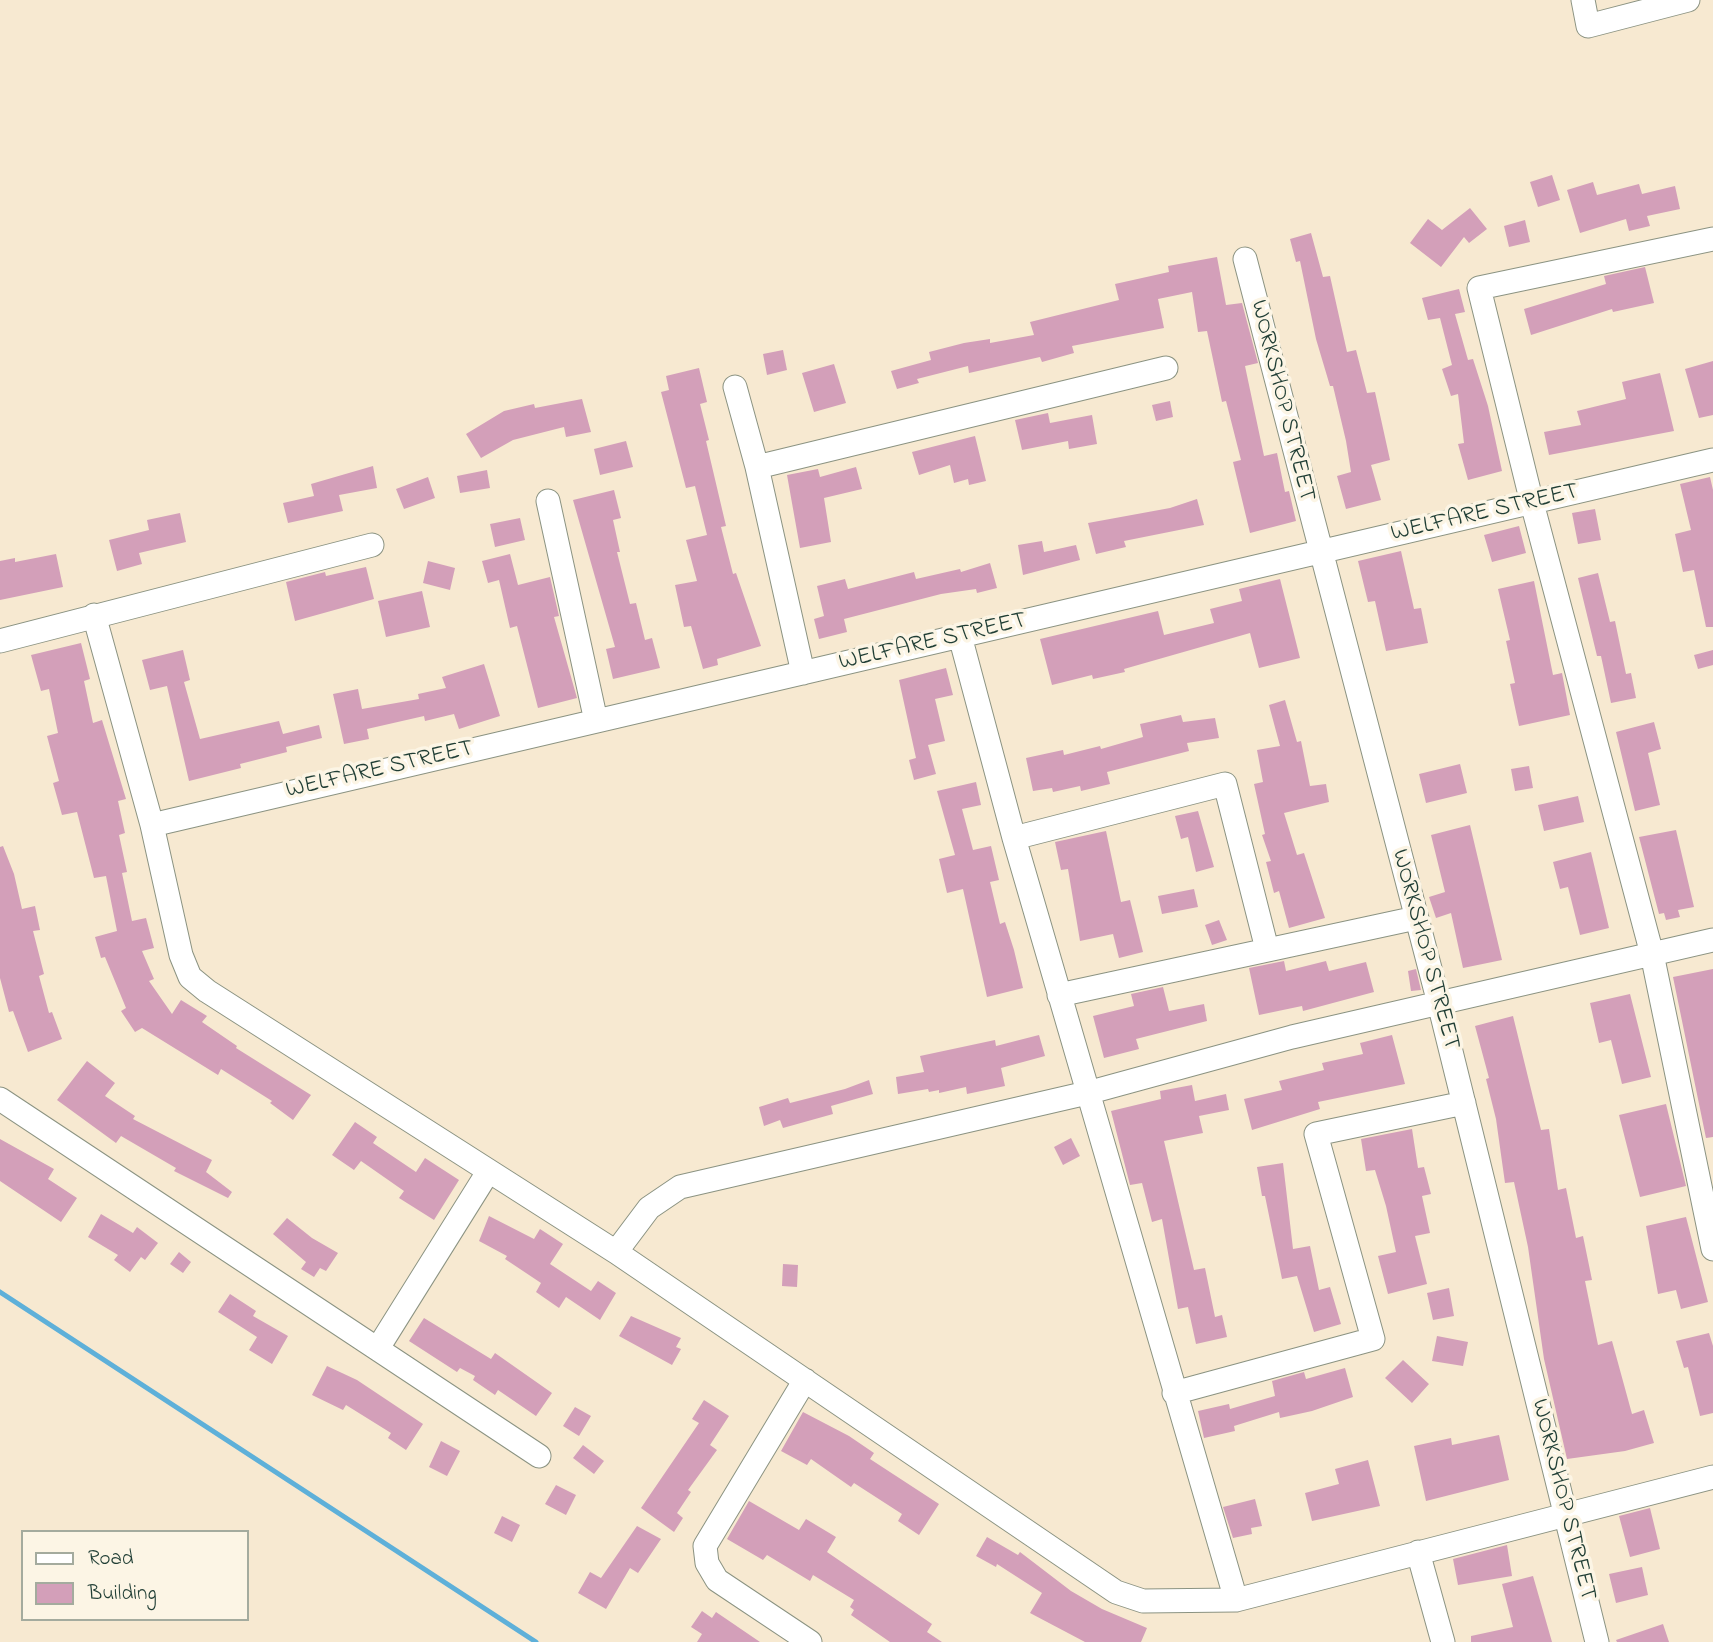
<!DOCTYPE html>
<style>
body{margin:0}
#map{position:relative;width:1713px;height:1642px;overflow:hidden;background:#f7e9d1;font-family:"Indie Flower",sans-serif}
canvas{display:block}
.legend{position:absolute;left:21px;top:1530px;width:228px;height:91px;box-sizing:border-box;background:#fcf5e5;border:2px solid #a4ab9e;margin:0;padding:9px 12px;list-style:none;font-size:21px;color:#1f3d34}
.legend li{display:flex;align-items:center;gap:14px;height:35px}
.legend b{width:35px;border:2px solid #a4ab9e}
</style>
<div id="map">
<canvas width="1713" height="1642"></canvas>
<ul class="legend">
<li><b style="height:9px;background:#fff"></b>Road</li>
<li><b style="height:19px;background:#d39fb9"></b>Building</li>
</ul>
</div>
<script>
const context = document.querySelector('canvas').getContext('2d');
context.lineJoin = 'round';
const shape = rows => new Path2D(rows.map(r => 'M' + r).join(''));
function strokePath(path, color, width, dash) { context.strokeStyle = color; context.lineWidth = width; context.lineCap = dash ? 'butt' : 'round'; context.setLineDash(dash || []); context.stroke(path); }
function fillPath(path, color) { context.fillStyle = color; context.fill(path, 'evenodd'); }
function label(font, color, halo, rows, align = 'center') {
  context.font = font + ' "Indie Flower",sans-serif'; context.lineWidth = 7; context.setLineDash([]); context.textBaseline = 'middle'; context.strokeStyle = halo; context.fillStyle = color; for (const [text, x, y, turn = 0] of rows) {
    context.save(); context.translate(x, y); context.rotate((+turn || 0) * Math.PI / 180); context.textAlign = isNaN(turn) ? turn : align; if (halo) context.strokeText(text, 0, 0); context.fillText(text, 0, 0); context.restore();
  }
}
const stream = shape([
 [0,1292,536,1642]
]);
const building = shape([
 [1552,175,1560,200,1538,207,1530,182],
 [1593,182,1597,195,1639,184,1642,194,1675,186,1680,209,1647,216,1650,226,1629,231,1626,219,1580,233,1567,190],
 [1470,208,1487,229,1469,243,1464,237,1441,267,1410,243,1428,219,1442,230],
 [1525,220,1530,242,1509,247,1504,226],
 [1311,233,1323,277,1330,276,1347,352,1356,350,1367,393,1375,392,1390,460,1371,465,1381,500,1346,509,1337,476,1351,472,1346,441,1333,386,1330,386,1316,339,1300,261,1296,262,1290,239],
 [1217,257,1226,305,1242,303,1258,363,1245,366,1264,456,1277,453,1285,492,1289,491,1296,521,1250,533,1233,462,1241,460,1226,401,1222,402,1207,331,1198,332,1192,292,1158,299,1164,328,1072,346,1074,353,1042,362,1040,357,969,373,968,366,917,379,919,383,897,389,891,371,931,360,929,352,964,343,990,339,990,343,1034,335,1030,322,1119,300,1115,284,1169,272,1168,266],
 [1645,267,1654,303,1613,312,1612,309,1531,335,1524,309,1606,284,1604,276],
 [1459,289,1465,312,1455,314,1468,360,1473,359,1488,406,1502,471,1468,480,1458,444,1464,443,1458,394,1451,396,1442,369,1452,365,1440,318,1428,320,1422,298],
 [783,350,787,370,767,375,763,354],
 [1713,361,1713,415,1699,418,1685,369],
 [834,364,846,403,814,412,802,373],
 [699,368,707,402,700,404,709,440,706,441,726,526,721,527,733,574,736,573,761,646,717,659,718,665,703,669,691,626,684,627,675,585,697,581,686,540,707,535,695,486,686,488,661,392,669,390,666,376],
 [1660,373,1674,431,1549,455,1544,432,1581,425,1577,411,1626,399,1622,382],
 [582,399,591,432,566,437,564,427,513,440,481,458,466,434,504,411,534,404,535,408],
 [1170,401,1173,417,1156,421,1152,405],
 [1048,413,1050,423,1092,415,1097,444,1069,449,1068,441,1022,450,1015,420],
 [975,436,986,481,969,485,968,479,954,483,950,465,919,475,912,452],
 [626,441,633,467,600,475,594,449],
 [373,466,377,488,339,495,343,511,288,523,283,503,314,496,311,484],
 [856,467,862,489,824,498,831,542,800,548,787,475,818,469,820,477],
 [487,470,490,488,460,493,457,476],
 [428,477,435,498,404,509,396,489],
 [1710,477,1713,490,1713,627,1706,627,1694,570,1683,572,1675,534,1691,530,1680,484],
 [614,490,621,518,613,520,620,552,617,552,630,604,636,603,645,640,652,638,660,668,613,679,606,649,615,647,573,500],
 [1197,499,1204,525,1124,541,1126,547,1096,554,1088,523,1170,508],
 [1595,509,1601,540,1578,544,1572,513],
 [180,513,186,542,139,553,142,564,117,571,109,540,149,530,147,520],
 [520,518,525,540,495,547,490,524],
 [1519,526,1526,553,1492,562,1484,535],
 [1042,541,1044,552,1076,545,1080,560,1023,575,1018,545],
 [1401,551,1414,609,1421,608,1428,643,1386,651,1375,601,1368,602,1358,561],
 [56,554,63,587,0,600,0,561,15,558,15,562],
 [510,554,518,585,550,577,559,616,554,617,577,698,538,708,517,626,510,628,499,580,488,583,482,561],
 [428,561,455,568,450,590,423,583],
 [990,563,997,588,977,593,976,589,941,594,844,619,847,632,819,639,814,619,824,616,817,586,845,579,848,589,914,572,916,579,960,569,961,572],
 [366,567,374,599,295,621,286,582,325,572,326,576],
 [1598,573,1610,622,1615,621,1626,674,1631,673,1636,698,1611,703,1601,656,1597,656,1578,578],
 [1280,579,1300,658,1259,668,1250,633,1124,669,1125,672,1093,679,1092,675,1052,685,1040,639,1158,611,1164,635,1214,623,1210,609,1242,601,1239,589],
 [1534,581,1553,675,1562,673,1570,715,1519,726,1510,684,1515,683,1506,641,1510,640,1498,589],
 [422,591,430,627,386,637,378,601],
 [81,643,90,679,84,681,93,723,102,720,126,799,118,801,125,833,119,835,127,872,122,873,132,921,146,918,154,948,142,951,154,979,149,981,172,1014,181,1000,207,1016,202,1022,237,1046,236,1048,311,1095,293,1120,270,1103,272,1101,221,1069,218,1075,142,1028,135,1032,121,1011,126,1008,105,957,101,958,95,937,117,931,106,876,94,878,77,812,62,815,53,783,59,781,47,736,58,733,49,689,41,691,31,655],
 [183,650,190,680,184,682,200,739,279,721,283,734,319,725,322,738,286,747,287,752,240,764,241,768,189,781,167,686,150,690,142,660],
 [1713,650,1713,665,1698,669,1694,655],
 [484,664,500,716,459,729,454,714,425,721,424,716,367,729,369,739,344,744,333,694,358,689,362,709,419,699,418,694,446,688,442,677],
 [946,668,953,695,935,699,945,741,928,745,936,774,914,780,909,760,916,758,899,680],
 [1285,700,1297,742,1301,741,1310,786,1326,784,1329,802,1284,813,1297,855,1304,853,1325,918,1289,928,1279,891,1274,893,1266,862,1271,861,1262,835,1265,834,1254,784,1263,782,1257,750,1280,746,1269,705],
 [1181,715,1183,722,1215,718,1219,738,1187,743,1189,751,1107,772,1110,784,1081,791,1080,786,1053,792,1052,788,1033,791,1026,758,1063,750,1064,755,1100,746,1101,749,1143,737,1140,724],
 [1654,722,1661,749,1648,753,1660,805,1635,811,1616,732],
 [1460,764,1467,793,1426,803,1419,774],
 [1529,766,1533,788,1515,791,1511,769],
 [976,782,981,805,962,809,973,850,991,846,999,880,990,882,1000,924,1005,922,1014,950,1023,988,987,997,963,889,947,893,939,859,955,855,937,791],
 [1578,796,1584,822,1544,831,1538,805],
 [1198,811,1214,867,1196,872,1188,837,1181,839,1175,816],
 [1470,825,1502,960,1463,968,1451,913,1436,918,1429,897,1445,892,1431,835],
 [1676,830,1694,907,1678,910,1680,917,1666,920,1664,913,1659,914,1639,837],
 [1106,831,1121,902,1130,900,1143,952,1119,958,1113,934,1080,941,1068,869,1061,870,1055,842],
 [3,846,14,874,22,909,35,906,40,930,33,931,44,974,39,976,49,1013,52,1012,62,1039,28,1052,13,1011,9,1012,0,978,0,847],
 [1591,852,1609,928,1580,935,1568,887,1560,889,1553,862],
 [1194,889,1198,907,1162,914,1158,896],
 [1219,920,1227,940,1212,945,1205,925],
 [1284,961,1286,971,1326,961,1329,971,1366,962,1374,992,1303,1011,1302,1006,1259,1015,1249,968],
 [1416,969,1421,990,1411,991,1408,971],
 [1713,969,1713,1137,1706,1138,1673,977],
 [1163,987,1169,1011,1204,1004,1207,1021,1136,1039,1139,1049,1104,1058,1093,1016,1134,1006,1131,994],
 [1630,994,1651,1077,1622,1084,1611,1040,1599,1043,1590,1003],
 [1513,1016,1541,1130,1549,1129,1558,1190,1566,1188,1576,1238,1583,1236,1592,1280,1585,1281,1598,1345,1612,1341,1632,1414,1644,1410,1654,1443,1625,1451,1567,1459,1544,1359,1528,1247,1514,1182,1505,1183,1496,1119,1486,1079,1489,1078,1475,1026],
 [1039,1035,1045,1056,1001,1068,1005,1086,967,1094,966,1087,939,1093,939,1090,929,1092,928,1089,898,1094,896,1077,924,1072,920,1056,995,1040,996,1046],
 [1392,1035,1405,1084,1318,1102,1320,1109,1252,1130,1244,1099,1282,1090,1279,1081,1324,1070,1322,1063,1363,1054,1360,1043],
 [87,1061,115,1083,105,1096,135,1116,133,1119,212,1160,206,1172,232,1192,228,1198,174,1171,176,1168,121,1136,116,1143,57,1100],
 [869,1080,873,1094,831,1106,833,1114,783,1128,780,1120,764,1126,759,1107,788,1098,790,1103,845,1089],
 [1192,1085,1195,1101,1226,1094,1229,1110,1199,1116,1203,1133,1164,1141,1194,1270,1205,1268,1215,1317,1222,1315,1227,1337,1196,1344,1188,1307,1178,1309,1162,1219,1152,1222,1142,1183,1130,1185,1111,1111,1161,1099,1160,1091],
 [1666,1104,1686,1186,1640,1197,1619,1115],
 [355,1122,377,1137,373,1143,416,1172,425,1158,459,1180,434,1220,399,1198,404,1191,361,1161,354,1170,332,1155],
 [1412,1129,1418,1168,1424,1167,1431,1194,1422,1196,1430,1233,1415,1236,1427,1284,1388,1294,1378,1256,1396,1252,1386,1206,1375,1170,1366,1171,1361,1139],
 [1071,1138,1080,1156,1063,1165,1054,1147],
 [0,1139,54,1169,48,1179,77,1198,61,1222,0,1181],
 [1283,1163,1293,1249,1310,1246,1319,1290,1330,1287,1341,1324,1314,1332,1297,1276,1282,1279,1265,1196,1262,1196,1257,1167],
 [101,1214,133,1233,137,1227,158,1243,145,1260,141,1257,130,1272,114,1260,118,1255,88,1237],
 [489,1216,534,1239,540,1229,563,1244,550,1264,591,1291,598,1281,616,1293,600,1320,566,1297,559,1308,536,1292,541,1283,505,1259,507,1256,479,1241],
 [1686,1217,1708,1302,1681,1309,1676,1290,1658,1294,1646,1226],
 [287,1218,312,1238,338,1253,326,1271,320,1268,314,1277,301,1269,306,1262,273,1234],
 [179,1252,191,1262,183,1273,170,1264],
 [783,1264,798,1265,797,1287,782,1286],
 [1449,1288,1454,1316,1433,1320,1427,1293],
 [230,1294,256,1311,253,1316,288,1336,272,1364,249,1350,257,1337,218,1312],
 [631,1316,681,1338,676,1347,681,1349,672,1365,619,1336],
 [424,1318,491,1359,495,1353,552,1393,536,1416,498,1390,495,1395,473,1380,475,1376,460,1368,457,1372,409,1341],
 [1709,1333,1713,1346,1713,1413,1700,1416,1688,1367,1684,1368,1676,1341],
 [1437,1336,1468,1342,1463,1366,1432,1361],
 [1403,1360,1429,1384,1412,1403,1385,1378],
 [327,1366,357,1380,423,1424,406,1450,388,1438,391,1433,346,1405,343,1410,312,1395],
 [1345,1368,1353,1397,1312,1411,1280,1418,1279,1412,1234,1426,1235,1431,1204,1438,1198,1411,1229,1404,1230,1409,1275,1396,1272,1381,1304,1372,1306,1379],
 [704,1400,729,1416,710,1445,717,1450,688,1490,691,1492,677,1513,683,1518,674,1532,641,1508,699,1423,692,1419],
 [575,1407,591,1416,579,1436,563,1426],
 [803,1412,849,1436,874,1453,870,1459,939,1504,919,1535,898,1521,902,1514,854,1483,851,1487,811,1459,807,1465,781,1451],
 [1499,1435,1509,1480,1426,1501,1414,1446,1451,1438,1452,1445],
 [441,1441,460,1451,447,1476,429,1467],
 [583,1445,604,1461,594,1474,573,1458],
 [1368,1460,1380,1506,1312,1521,1305,1493,1339,1484,1335,1469],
 [556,1485,576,1495,566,1515,545,1504],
 [1255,1499,1262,1526,1251,1528,1252,1534,1233,1538,1223,1507],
 [749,1501,799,1530,806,1519,836,1537,827,1552,932,1624,927,1632,942,1642,890,1642,851,1615,854,1610,850,1607,854,1600,813,1575,810,1581,767,1555,763,1560,727,1539],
 [1650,1508,1660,1549,1630,1557,1619,1516],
 [502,1516,520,1525,512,1542,494,1533],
 [637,1526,661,1539,638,1573,630,1568,606,1609,578,1593,590,1572,601,1578],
 [987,1537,1018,1555,1020,1552,1071,1591,1102,1609,1147,1628,1141,1642,1085,1642,1030,1613,1042,1593,997,1564,996,1567,976,1556],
 [1507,1545,1512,1576,1458,1585,1453,1559],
 [1642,1567,1648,1595,1616,1603,1609,1574],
 [1533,1576,1552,1642,1471,1642,1471,1636,1513,1627,1502,1584],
 [702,1611,712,1618,716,1612,760,1642,697,1642,702,1634,691,1627],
 [1663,1624,1669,1642,1617,1642,1616,1640]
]);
const minor = shape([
 [1583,0,1588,26,1688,0],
 [1713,239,1479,288,1532,503,1652,954,1713,1249],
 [1245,259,1439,1003,1597,1642],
 [735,387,757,467,803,673],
 [757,467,1166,368],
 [548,501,596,721],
 [94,615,152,825,181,955,190,977,207,991,616,1252,1116,1592,1143,1601,1236,1600,1713,1477],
 [960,636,1014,838,1236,1600],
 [0,641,372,545],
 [152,825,1713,460],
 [1014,838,1225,784,1267,949],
 [1059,995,1416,918],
 [0,1099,539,1456],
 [616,1252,649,1208,680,1187,1087,1093,1292,1037,1713,940],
 [378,1348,488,1172],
 [805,1380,705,1546,707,1563,717,1580,810,1642],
 [1174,1393,1373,1339,1316,1134,1464,1103],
 [1418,1552,1443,1642]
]);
const streetNames = [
 ["WORKSHOP STREET",1281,401,76],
 ["WELFARE STREET",1485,514,-13],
 ["WELFARE STREET",933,643,-13],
 ["WELFARE STREET",380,771,-13],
 ["WORKSHOP STREET",1424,950,75],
 ["WORKSHOP STREET",1562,1500,76]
];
strokePath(stream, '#5eb0d9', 5);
fillPath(building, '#d39fb9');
strokePath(minor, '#8b9382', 25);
strokePath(minor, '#fff', 23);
label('24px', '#1f3d34', '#fcf5e5', streetNames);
</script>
